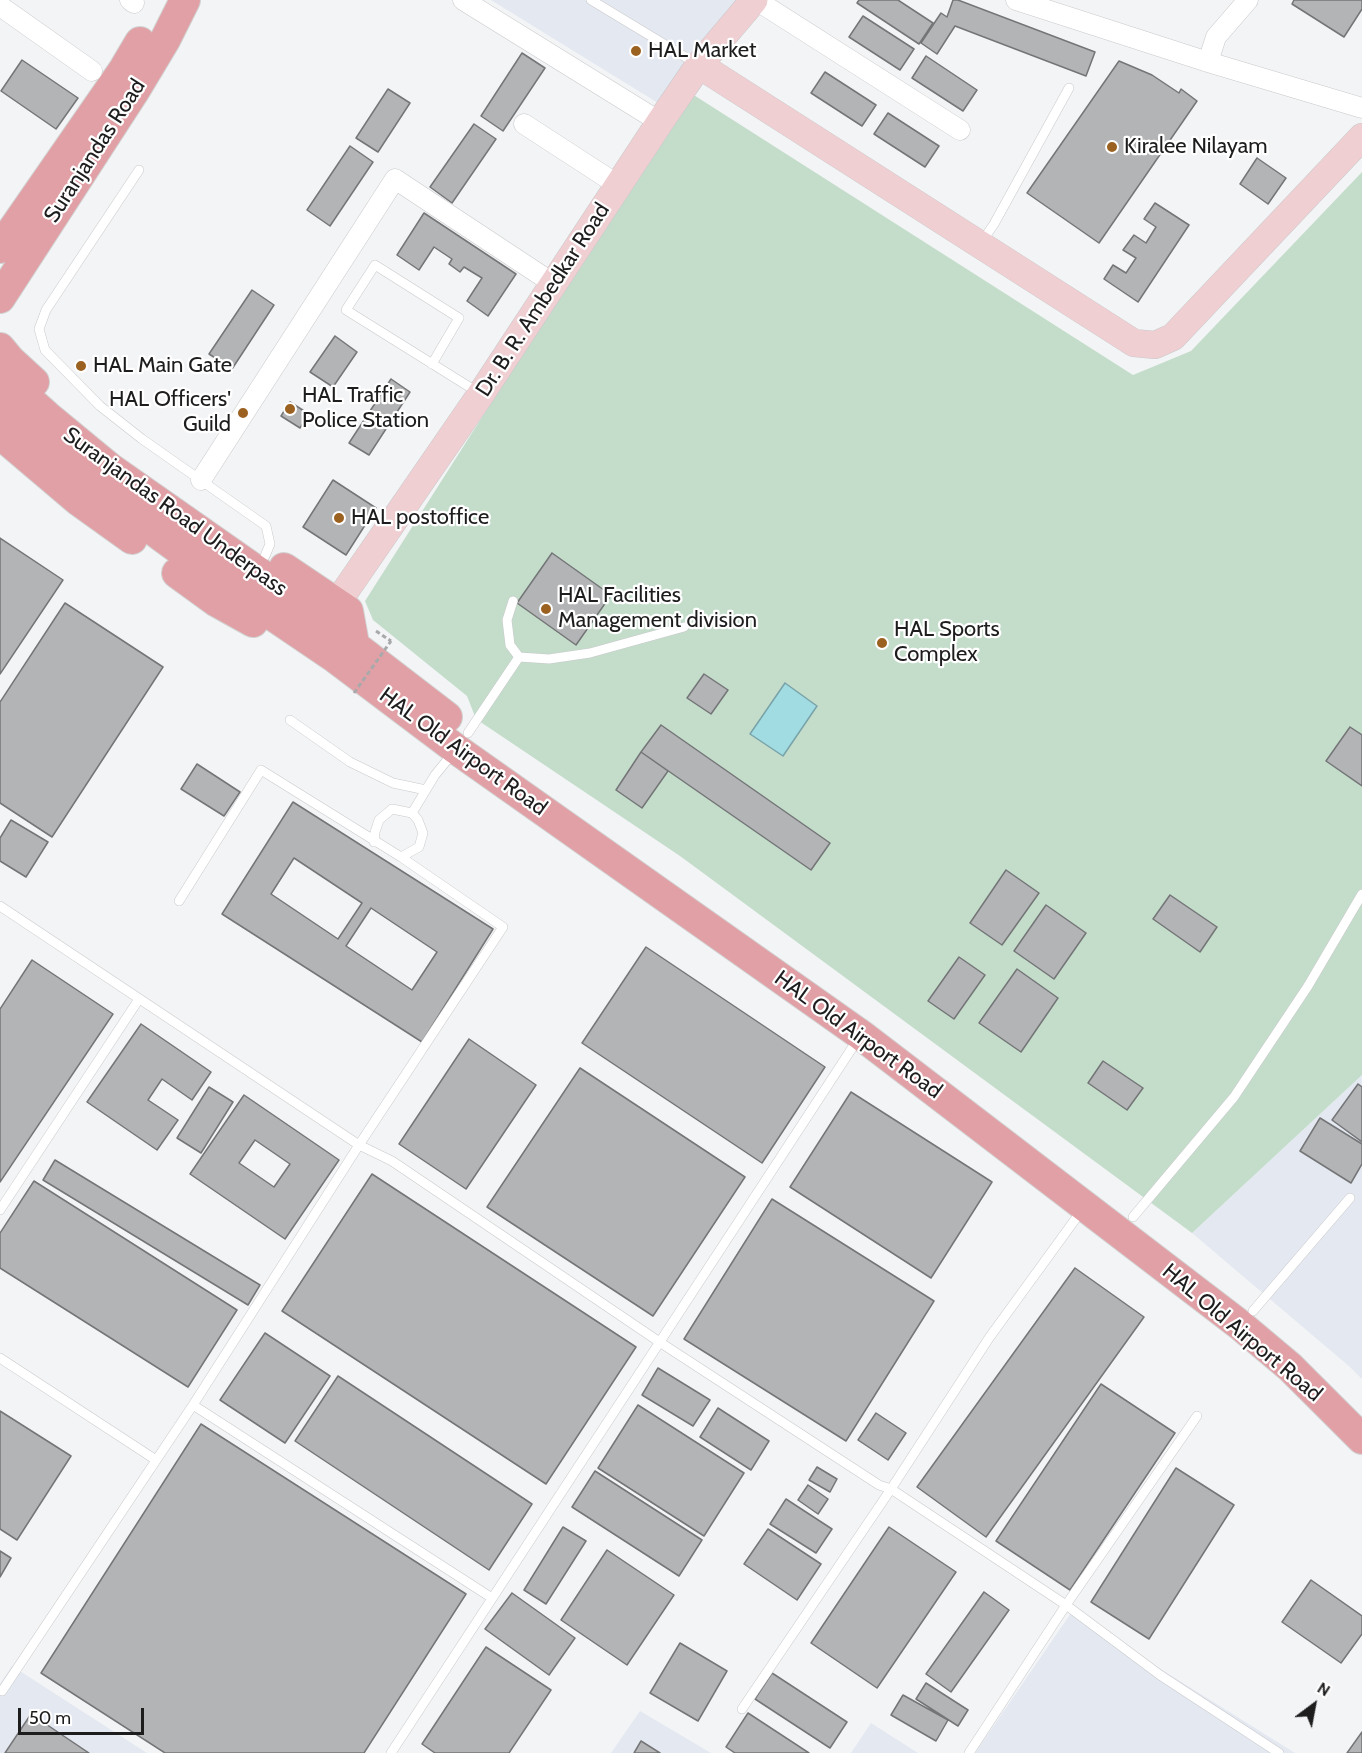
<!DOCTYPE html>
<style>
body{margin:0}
#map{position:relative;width:1362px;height:1753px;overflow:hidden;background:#f3f4f6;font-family:Cabin,sans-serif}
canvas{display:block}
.north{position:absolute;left:1284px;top:1675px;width:60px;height:60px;-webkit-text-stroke:4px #fff;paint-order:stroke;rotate:32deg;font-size:16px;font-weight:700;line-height:24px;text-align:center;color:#1d1d1e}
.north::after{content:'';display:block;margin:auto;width:21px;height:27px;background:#1d1d1e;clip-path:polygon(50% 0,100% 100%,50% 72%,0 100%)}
.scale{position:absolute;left:18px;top:1708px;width:126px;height:27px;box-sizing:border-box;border:3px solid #1d1d1e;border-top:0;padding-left:8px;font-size:18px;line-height:21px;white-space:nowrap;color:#1d1d1e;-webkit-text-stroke:4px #fff;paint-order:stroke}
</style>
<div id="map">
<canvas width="1362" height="1753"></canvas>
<div class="north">N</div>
<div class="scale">50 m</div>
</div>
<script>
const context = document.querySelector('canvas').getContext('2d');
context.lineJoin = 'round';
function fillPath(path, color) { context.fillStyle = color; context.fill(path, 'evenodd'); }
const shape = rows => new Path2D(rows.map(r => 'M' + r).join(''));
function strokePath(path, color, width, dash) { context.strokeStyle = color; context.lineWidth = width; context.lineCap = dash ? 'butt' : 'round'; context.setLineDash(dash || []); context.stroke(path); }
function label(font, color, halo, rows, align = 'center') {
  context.font = font + ' Cabin,sans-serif'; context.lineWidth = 4.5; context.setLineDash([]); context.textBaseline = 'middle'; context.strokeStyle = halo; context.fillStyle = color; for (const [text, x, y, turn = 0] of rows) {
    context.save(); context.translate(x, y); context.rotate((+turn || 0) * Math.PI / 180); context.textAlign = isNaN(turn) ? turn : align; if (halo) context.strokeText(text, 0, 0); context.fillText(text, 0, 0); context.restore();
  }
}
const built = shape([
 [491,0,739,0,658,103],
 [1362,1075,1362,1379,1350,1367,1192,1233],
 [1071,1613,1295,1753,975,1753],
 [12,1666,147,1753,0,1753,0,1684],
 [640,1711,711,1753,611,1753],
 [871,1723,918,1753,851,1753]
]);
const green = shape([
 [689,92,1133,375,1191,351,1362,172,1362,1075,1192,1233,680,856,476,719,467,696,373,620,365,601]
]);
const water = shape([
 [785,683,817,706,783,756,750,734,785,683]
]);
const building = shape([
 [859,0,898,0,933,23,919,44,857,3,859,0],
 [953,0,958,0,1095,52,1086,76,955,26,937,54,921,43,941,13,947,17,953,0],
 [1294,0,1362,0,1362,9,1344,37,1292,4,1294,0],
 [863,16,914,49,900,70,849,37,863,16],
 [522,53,545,68,503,131,481,116,522,53],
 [926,56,977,90,963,111,912,78,926,56],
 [22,60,78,98,56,129,1,91,22,60],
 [1119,61,1152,75,1179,93,1181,89,1197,101,1099,243,1027,193,1119,61],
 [825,72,876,105,862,126,811,93,825,72],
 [388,89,410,103,378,152,356,138,388,89],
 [888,113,939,146,925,167,874,134,888,113],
 [474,124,496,139,452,203,430,187,474,124],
 [350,146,373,162,330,226,307,210,350,146],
 [1257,158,1286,178,1268,204,1240,184,1257,158],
 [1155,203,1189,225,1138,302,1104,279,1113,265,1126,273,1136,258,1123,250,1134,235,1146,243,1156,227,1144,219,1155,203],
 [424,213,516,274,488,316,467,301,482,278,464,267,460,272,449,264,452,259,434,247,419,270,397,255,424,213],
 [252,290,274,305,232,369,209,354,252,290],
 [335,336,357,352,333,387,310,372,335,336],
 [391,379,410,392,369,455,349,443,391,379],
 [290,402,309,414,300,428,281,416,290,402],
 [333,480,376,508,346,555,303,527,333,480],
 [0,538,63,580,0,674,0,538],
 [552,553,611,595,576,645,517,603,552,553],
 [65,603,163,667,52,837,0,803,0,702,65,603],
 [704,674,728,690,711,714,687,698,704,674],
 [661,725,830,843,811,870,641,752,661,725],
 [1350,727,1362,735,1362,786,1326,761,1350,727],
 [641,752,668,771,642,808,616,790,641,752],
 [197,764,240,792,224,816,181,789,197,764],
 [293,802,493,929,422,1042,222,914,293,802],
 [294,858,362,903,338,939,271,894,294,858],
 [371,908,437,952,412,990,346,946,371,908],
 [11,820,48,842,26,877,0,861,0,838,11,820],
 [1006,870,1039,893,1002,945,970,923,1006,870],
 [1170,895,1217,927,1200,952,1153,919,1170,895],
 [1046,905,1086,933,1054,979,1014,951,1046,905],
 [646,947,825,1067,762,1163,582,1043,646,947],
 [959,957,985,975,954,1019,928,1001,959,957],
 [32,960,113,1014,0,1182,0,1009,32,960],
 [1017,969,1058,998,1021,1052,979,1023,1017,969],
 [141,1024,211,1072,192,1100,162,1079,148,1100,178,1120,157,1150,87,1102,141,1024],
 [469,1039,536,1085,466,1189,399,1144,469,1039],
 [1103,1061,1143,1088,1127,1110,1088,1083,1103,1061],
 [580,1068,745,1177,653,1316,487,1207,580,1068],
 [1358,1084,1362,1087,1362,1142,1332,1120,1358,1084],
 [209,1087,233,1102,201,1153,177,1138,209,1087],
 [851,1092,992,1182,931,1278,790,1187,851,1092],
 [244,1095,339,1160,285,1239,190,1174,244,1095],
 [255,1140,290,1164,274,1187,239,1163,255,1140],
 [1320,1118,1362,1144,1362,1164,1351,1183,1300,1151,1320,1118],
 [55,1160,260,1285,248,1305,43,1180,55,1160],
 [372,1174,636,1347,546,1484,282,1311,372,1174],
 [34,1181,237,1310,188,1387,0,1268,0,1233,34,1181],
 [772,1199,934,1301,846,1441,684,1339,772,1199],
 [1075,1268,1144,1317,986,1537,917,1487,1075,1268],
 [265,1333,330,1376,285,1443,220,1400,265,1333],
 [658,1368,710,1400,693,1426,642,1395,658,1368],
 [338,1376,532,1504,489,1570,295,1441,338,1376],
 [1101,1384,1175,1433,1070,1590,996,1541,1101,1384],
 [638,1405,744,1473,704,1536,598,1468,638,1405],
 [718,1408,769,1441,751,1470,700,1437,718,1408],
 [0,1411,71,1456,17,1540,0,1529,0,1411],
 [876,1413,906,1433,888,1460,858,1440,876,1413],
 [201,1424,466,1594,364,1753,165,1753,41,1673,201,1424],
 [817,1467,837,1479,830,1492,809,1480,817,1467],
 [1176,1468,1234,1505,1149,1639,1091,1602,1176,1468],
 [595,1471,702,1540,679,1576,572,1507,595,1471],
 [808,1485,828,1499,818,1514,798,1500,808,1485],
 [786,1499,832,1529,816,1553,770,1524,786,1499],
 [563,1527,586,1541,546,1604,524,1590,563,1527],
 [889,1527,956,1572,877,1688,811,1643,889,1527],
 [768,1529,821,1564,797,1600,744,1564,768,1529],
 [607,1550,674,1595,627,1665,561,1620,607,1550],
 [0,1551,11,1558,0,1577,0,1551],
 [1311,1580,1362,1616,1362,1634,1341,1663,1282,1622,1311,1580],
 [984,1592,1009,1610,951,1692,926,1674,984,1592],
 [512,1593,575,1638,549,1675,485,1629,512,1593],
 [680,1643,727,1671,698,1721,650,1693,680,1643],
 [486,1647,551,1690,509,1753,435,1753,422,1744,486,1647],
 [772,1673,847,1722,830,1748,755,1699,772,1673],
 [926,1683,968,1710,958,1726,916,1699,926,1683],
 [903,1695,948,1720,936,1741,891,1715,903,1695],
 [748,1713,809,1753,735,1753,726,1747,748,1713],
 [31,1714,89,1753,5,1753,31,1714],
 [1362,1732,1362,1753,1347,1753,1362,1732],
 [641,1741,660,1753,634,1753,641,1741]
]);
const path = shape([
 [376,631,391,641]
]);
const lane = shape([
 [591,0,697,64],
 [139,170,46,310,39,329,45,350,100,406,142,439,266,526,270,544,265,556],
 [981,243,994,224,1069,88],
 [432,364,459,318,375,265,346,310,479,393],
 [513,601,507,620,510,645,519,657],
 [290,720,350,762,393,783,426,790],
 [468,733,519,657,549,659,590,653,684,627],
 [374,842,375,832,379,820,392,809,412,813,435,775,453,753],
 [401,857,419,847,423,833,418,820,412,813],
 [0,906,359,1145,392,1161,661,1343,879,1485,891,1489,1066,1605,1160,1675,1279,1753],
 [0,1210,139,999],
 [1133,1217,1234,1097,1308,986,1362,894],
 [1253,1311,1350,1198],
 [0,1358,156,1460],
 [193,1405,492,1598],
 [2,1691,193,1405,359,1145,503,927,401,857,261,770,179,901],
 [742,1709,891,1489,989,1338,1082,1210],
 [391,1753,858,1039],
 [969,1753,1066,1605,1197,1416]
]);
const street = shape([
 [130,0,134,3],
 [463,0,660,122],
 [756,0,960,130],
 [1016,0,1208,62,1362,108],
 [0,6,92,71],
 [1208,62,1216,37,1248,0],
 [524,124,618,185],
 [201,480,395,179,554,284]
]);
const secondary = shape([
 [699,65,1134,343,1155,345,1173,337,1362,137],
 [337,603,481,394,660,122,699,65,754,0]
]);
const primary = shape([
 [0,248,124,69,140,42],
 [0,298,135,90,165,40,185,0],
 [0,348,10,360,34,382],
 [1,375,47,416,110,468,257,571,447,717],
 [0,403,33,434,97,487,161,536,238,592,334,657,456,749,861,1035,1240,1325,1290,1367,1362,1439],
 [0,434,79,501,132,539],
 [284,568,348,611,354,644],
 [177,573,217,602,253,622]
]);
const pathBridge = shape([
 [354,693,391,641]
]);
const markers = [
 [636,51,6,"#9b6120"],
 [1112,147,6,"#9b6120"],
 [81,366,6,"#9b6120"],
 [290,409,6,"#9b6120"],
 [243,413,6,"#9b6120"],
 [339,518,6,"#9b6120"],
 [546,609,6,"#9b6120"],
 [882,643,6,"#9b6120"]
];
const poiNames = [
 ["HAL Market",648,51],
 ["Kiralee Nilayam",1124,147],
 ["HAL Main Gate",93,366],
 ["HAL Traffic",302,396],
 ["Police Station",302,421],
 ["HAL Officers'",231,400,"right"],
 ["Guild",231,425,"right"],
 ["HAL postoffice",351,518],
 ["HAL Facilities",558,596],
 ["Management division",558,621],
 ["HAL Sports",894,630],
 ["Complex",894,655]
];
const streetNames = [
 ["Suranjandas Road",95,151,-57],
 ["Dr. B. R. Ambedkar Road",543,300,-57],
 ["Suranjandas Road Underpass",175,512,36],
 ["HAL Old Airport Road",463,752,36],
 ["HAL Old Airport Road",858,1035,36],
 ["HAL Old Airport Road",1242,1333,40]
];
fillPath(built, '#e4e8f1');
fillPath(green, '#c4ddcb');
fillPath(water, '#a1dce3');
strokePath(water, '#79a3a8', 1.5);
fillPath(building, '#b3b4b6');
strokePath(building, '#747577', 1.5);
strokePath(lane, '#c8c9cb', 10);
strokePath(street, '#c8c9cb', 21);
strokePath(secondary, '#c8c9cb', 28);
strokePath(primary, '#d2d2d2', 32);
strokePath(path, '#a8a9ab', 3, [4.5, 3]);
strokePath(lane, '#fff', 9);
strokePath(street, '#fff', 20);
strokePath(secondary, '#efcfd2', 27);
strokePath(primary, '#e0a0a5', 30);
strokePath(pathBridge, '#a8a9ab', 3, [4.5, 3]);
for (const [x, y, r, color] of markers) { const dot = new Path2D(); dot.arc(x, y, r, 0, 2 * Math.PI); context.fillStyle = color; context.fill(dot); strokePath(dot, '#fff', 2); }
label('22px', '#1d1d1e', '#fff', poiNames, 'left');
label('22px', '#1d1d1e', '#fff', streetNames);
</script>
